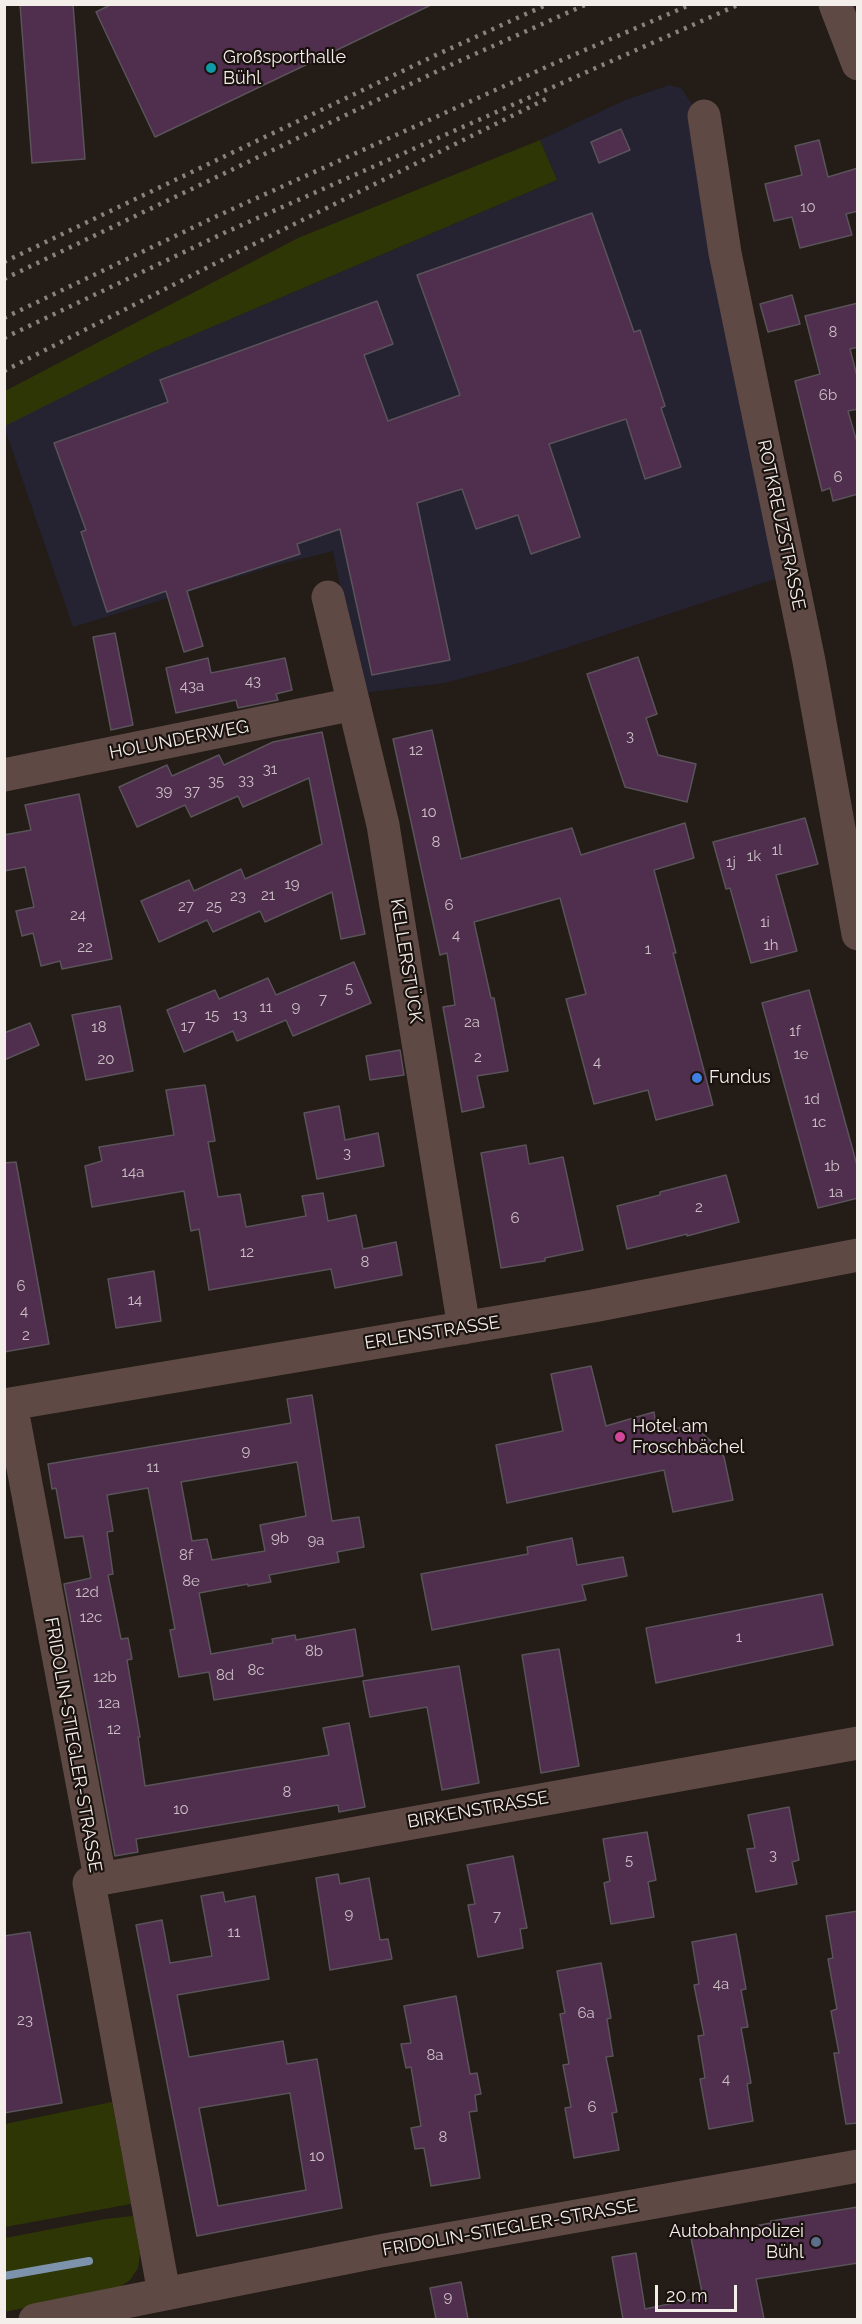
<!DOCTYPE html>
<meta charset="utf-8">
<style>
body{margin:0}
#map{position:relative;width:862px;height:2324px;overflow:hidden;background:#231c17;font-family:Raleway,sans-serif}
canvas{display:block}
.frame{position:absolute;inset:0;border:6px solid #f4eeeb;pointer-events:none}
.scale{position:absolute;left:655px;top:2285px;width:82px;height:27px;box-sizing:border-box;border:3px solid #f4eeeb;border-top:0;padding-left:8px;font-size:18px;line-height:21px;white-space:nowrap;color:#f4eeeb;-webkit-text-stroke:4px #1a120e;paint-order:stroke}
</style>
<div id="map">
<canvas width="862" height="2324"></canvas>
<div class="frame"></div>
<div class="scale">20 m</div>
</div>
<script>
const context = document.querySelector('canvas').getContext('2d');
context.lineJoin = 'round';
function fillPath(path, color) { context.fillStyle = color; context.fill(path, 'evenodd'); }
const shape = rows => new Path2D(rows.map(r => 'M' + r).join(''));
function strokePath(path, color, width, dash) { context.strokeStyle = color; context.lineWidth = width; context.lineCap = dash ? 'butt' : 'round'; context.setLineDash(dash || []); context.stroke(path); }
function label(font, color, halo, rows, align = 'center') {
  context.font = font + ' Raleway,sans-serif'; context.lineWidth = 4.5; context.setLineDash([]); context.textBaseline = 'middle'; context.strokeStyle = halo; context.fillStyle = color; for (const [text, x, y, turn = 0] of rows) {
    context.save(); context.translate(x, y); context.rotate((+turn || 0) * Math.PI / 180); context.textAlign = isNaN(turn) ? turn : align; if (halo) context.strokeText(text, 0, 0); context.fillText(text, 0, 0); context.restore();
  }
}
const industrial = shape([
 [669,85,681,88,692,104,775,579,520,663,445,683,362,693,333,551,277,565,73,627,4,426,153,352,557,180,540,140,623,101]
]);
const green = shape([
 [540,140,557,180,153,352,5,426,5,391,298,238],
 [112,2102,131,2204,5,2227,5,2124],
 [133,2216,140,2254,138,2268,130,2280,120,2287,5,2312,5,2238,105,2219]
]);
const stream = shape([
 [4,2276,89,2261]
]);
const building = shape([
 [20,4,73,4,85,159,32,163,20,4],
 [112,4,433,4,155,137,96,12,112,4],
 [621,129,630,150,599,163,591,142,621,129],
 [819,140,828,177,858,168,858,211,846,214,852,235,800,248,792,217,774,221,765,184,802,175,795,146,819,140],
 [592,213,634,332,640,330,665,406,661,408,681,467,645,479,626,419,549,444,580,537,531,554,518,515,476,529,462,489,417,503,450,660,372,675,340,529,297,544,300,554,187,591,203,646,184,652,166,591,107,612,81,532,86,530,54,443,168,402,160,380,377,301,393,344,364,355,388,421,460,395,417,275,592,213],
 [792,295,800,324,768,332,760,304,792,295],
 [858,303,858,347,850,349,858,380,858,409,848,411,858,446,858,494,833,501,830,488,822,491,795,381,820,374,805,316,858,303],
 [115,633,133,725,111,730,93,637,115,633],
 [638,657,657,714,646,718,658,755,696,764,687,802,625,787,587,674,638,657],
 [208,658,211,673,285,658,292,690,276,694,278,700,238,708,236,700,176,713,166,668,208,658],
 [432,730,461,859,572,828,581,855,685,823,694,858,654,870,676,953,673,953,713,1105,656,1120,648,1090,594,1104,566,999,586,994,560,898,474,922,491,998,494,998,508,1071,477,1076,484,1107,462,1112,443,1007,455,1005,447,953,440,955,393,739,432,730],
 [322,732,365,934,341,939,332,892,265,922,260,911,213,932,207,920,159,942,141,901,189,880,194,891,241,869,245,879,322,844,309,778,243,807,238,796,191,817,185,805,137,827,119,787,167,765,172,776,219,755,224,765,273,742,322,732],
 [79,794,112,959,62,969,60,961,41,966,33,933,22,936,16,911,34,907,25,867,4,871,4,835,31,830,25,805,79,794],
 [805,818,818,864,776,875,797,951,751,963,730,888,726,889,713,842,805,818],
 [354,962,371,1003,293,1036,286,1020,237,1041,233,1031,184,1052,167,1010,215,990,219,999,268,978,276,995,354,962],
 [809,990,858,1169,858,1198,818,1208,762,1003,809,990],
 [120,1006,133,1071,86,1080,72,1015,120,1006],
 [30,1023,39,1045,4,1060,4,1033,30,1023],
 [400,1050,404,1075,370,1080,366,1056,400,1050],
 [205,1085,215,1141,208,1142,218,1197,240,1194,246,1227,306,1216,302,1196,323,1193,328,1221,356,1215,363,1249,396,1242,402,1275,335,1288,331,1269,209,1290,199,1229,191,1231,184,1191,92,1207,85,1166,102,1161,99,1147,174,1135,166,1090,205,1085],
 [339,1106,345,1140,378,1133,384,1166,317,1179,304,1113,339,1106],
 [526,1145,529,1164,563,1157,583,1250,545,1258,545,1261,501,1268,481,1153,526,1145],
 [16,1162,49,1344,4,1352,4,1163,16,1162],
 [726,1175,739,1222,687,1236,687,1234,627,1249,617,1206,660,1195,660,1192,726,1175],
 [154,1271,161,1321,116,1328,108,1279,154,1271],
 [591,1366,606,1426,654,1412,657,1432,689,1426,696,1428,711,1441,724,1457,733,1500,673,1512,664,1470,507,1503,496,1445,563,1431,551,1374,591,1366],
 [312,1395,332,1521,359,1517,364,1547,337,1552,339,1562,269,1575,271,1582,248,1586,248,1584,199,1593,211,1654,273,1643,272,1639,295,1635,296,1640,355,1629,363,1676,214,1700,209,1672,179,1677,170,1630,175,1629,148,1488,107,1495,113,1531,107,1532,113,1574,108,1575,121,1639,128,1638,132,1659,127,1660,140,1737,138,1737,145,1786,329,1755,323,1728,349,1723,365,1807,339,1812,338,1805,136,1839,138,1852,115,1856,64,1584,91,1578,83,1536,65,1538,56,1488,52,1489,48,1464,291,1423,287,1399,312,1395],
 [297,1462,306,1516,260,1525,265,1551,212,1560,207,1539,192,1541,181,1482,297,1462],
 [572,1538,577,1565,623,1557,627,1576,582,1585,586,1600,432,1630,421,1574,528,1554,527,1547,572,1538],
 [822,1594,833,1645,656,1683,646,1628,822,1594],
 [559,1649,579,1766,541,1773,522,1655,559,1649],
 [459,1666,479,1783,442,1790,427,1707,370,1717,363,1681,459,1666],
 [789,1807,799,1860,792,1862,797,1884,756,1892,747,1849,755,1848,748,1815,789,1807],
 [647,1832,656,1880,648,1882,654,1917,611,1924,604,1883,610,1881,603,1839,647,1832],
 [513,1856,527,1928,520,1929,523,1948,478,1957,468,1905,475,1904,467,1865,513,1856],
 [338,1874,340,1884,369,1878,380,1940,388,1939,392,1959,330,1970,316,1878,338,1874],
 [223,1892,225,1902,255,1896,269,1979,177,1995,189,2057,283,2041,287,2064,317,2059,342,2208,197,2236,136,1925,162,1920,170,1963,212,1956,201,1896,223,1892],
 [290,2093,306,2190,218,2206,199,2108,290,2093],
 [858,1911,858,2123,846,2124,834,2053,839,2053,831,2011,837,2009,828,1959,833,1958,826,1916,858,1911],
 [30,1932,62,2103,4,2113,4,1936,30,1932],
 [736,1934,746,1989,741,1990,748,2027,741,2028,751,2083,747,2084,753,2121,709,2129,700,2079,705,2078,698,2036,704,2035,694,1985,699,1984,692,1942,736,1934],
 [601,1963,611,2018,607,2019,613,2056,606,2057,617,2112,612,2113,619,2150,574,2158,565,2108,571,2107,563,2065,569,2064,560,2014,565,2013,557,1971,601,1963],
 [456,1996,470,2074,477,2073,481,2094,475,2095,477,2111,469,2112,480,2178,431,2186,424,2148,415,2149,411,2128,421,2126,411,2067,406,2068,401,2044,411,2043,404,2006,456,1996],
 [858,2207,858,2263,756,2279,764,2319,623,2319,612,2257,636,2253,645,2309,703,2297,691,2238,771,2223,771,2221,858,2207],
 [461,2282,468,2319,436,2319,430,2288,461,2282]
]);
const minor = shape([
 [835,4,858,64],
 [704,116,725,253,809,661,858,934],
 [328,597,383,825,464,1328],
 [4,775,354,704],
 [11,1404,98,1867,100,1879,89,1883,164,2293],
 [4,1405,593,1306,858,1255],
 [100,1879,858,1743],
 [35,2320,380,2251,858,2166]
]);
const rail = shape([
 [4,262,436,55,548,4],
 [4,279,446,67,587,4],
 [4,318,217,216,564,59,692,4],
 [4,338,226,232,740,4],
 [4,371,228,257,546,99]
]);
const markers = [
 [211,68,6,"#0f9aa8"],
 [697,1078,6,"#3f7fe0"],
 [620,1437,6,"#d1479c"],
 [816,2242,6,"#5c6f8a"]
];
const numberNames = [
 ["10",808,207],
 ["8",833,332],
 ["6b",828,395],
 ["6",838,477],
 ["43",253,681],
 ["43a",192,686],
 ["3",630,736],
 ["12",416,750],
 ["31",270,769],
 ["33",246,780],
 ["35",216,781],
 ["39",164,791],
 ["37",192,791],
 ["10",429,812],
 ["8",436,842],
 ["1l",777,850],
 ["1k",754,856],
 ["1j",731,862],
 ["19",292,884],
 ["21",268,895],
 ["23",238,896],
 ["6",449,905],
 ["27",186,906],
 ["25",214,906],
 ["24",78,915],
 ["1i",765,922],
 ["4",456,935],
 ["1h",771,945],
 ["22",85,947],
 ["1",648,949],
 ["5",349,988],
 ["7",323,999],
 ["11",266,1007],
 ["9",296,1007],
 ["15",212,1015],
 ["13",240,1015],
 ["2a",472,1022],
 ["17",188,1026],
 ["18",99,1027],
 ["1f",795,1031],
 ["1e",801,1054],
 ["2",478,1057],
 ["20",106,1059],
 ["4",597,1062],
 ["1d",812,1099],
 ["1c",819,1122],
 ["3",347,1153],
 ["1b",832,1166],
 ["14a",133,1172],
 ["1a",836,1192],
 ["2",699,1207],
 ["6",515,1218],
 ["12",247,1252],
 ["8",365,1262],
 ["6",21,1286],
 ["14",135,1300],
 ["4",24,1311],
 ["2",26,1335],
 ["9",246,1451],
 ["11",153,1467],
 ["9b",280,1538],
 ["9a",316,1540],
 ["8f",186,1555],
 ["8e",191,1581],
 ["12d",87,1592],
 ["12c",91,1617],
 ["1",739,1637],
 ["8b",314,1651],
 ["8c",256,1670],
 ["8d",225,1675],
 ["12b",105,1677],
 ["12a",109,1703],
 ["12",114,1729],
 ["8",287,1792],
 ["10",181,1809],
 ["3",773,1855],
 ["5",629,1860],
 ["9",349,1914],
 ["7",497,1916],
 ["11",234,1932],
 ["4a",721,1984],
 ["6a",586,2013],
 ["23",25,2020],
 ["8a",435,2055],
 ["4",726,2079],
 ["6",592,2107],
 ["8",443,2137],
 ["10",317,2156],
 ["9",448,2297]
];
const poiNames = [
 ["Großsporthalle",223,58],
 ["Bühl",223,79],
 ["Fundus",709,1078],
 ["Hotel am",632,1427],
 ["Froschbächel",632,1448],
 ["Autobahnpolizei",804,2232,"right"],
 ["Bühl",804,2253,"right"]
];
const streetNames = [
 ["ROTKREUZSTRASSE",781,525,78],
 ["HOLUNDERWEG",179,740,-11],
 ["KELLERSTÜCK",406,961,81],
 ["ERLENSTRASSE",432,1333,-9],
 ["FRIDOLIN-STIEGLER-STRASSE",73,1745,80],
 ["BIRKENSTRASSE",478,1810,-10],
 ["FRIDOLIN-STIEGLER-STRASSE",510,2228,-10]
];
fillPath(industrial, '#252232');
fillPath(green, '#2f3606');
strokePath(stream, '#7c93ab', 8);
fillPath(building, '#4f2e4e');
strokePath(building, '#5a535a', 1.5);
strokePath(minor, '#5f4944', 33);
strokePath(rail, '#88817d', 4.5, [3, 6]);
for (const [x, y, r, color] of markers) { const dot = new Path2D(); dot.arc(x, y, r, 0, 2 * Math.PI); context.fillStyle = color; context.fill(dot); strokePath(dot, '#1a120e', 2); }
label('15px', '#cbbec4', null, numberNames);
label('18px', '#f4eeeb', '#1a120e', poiNames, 'left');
label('18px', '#f4eeeb', '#1a120e', streetNames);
</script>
